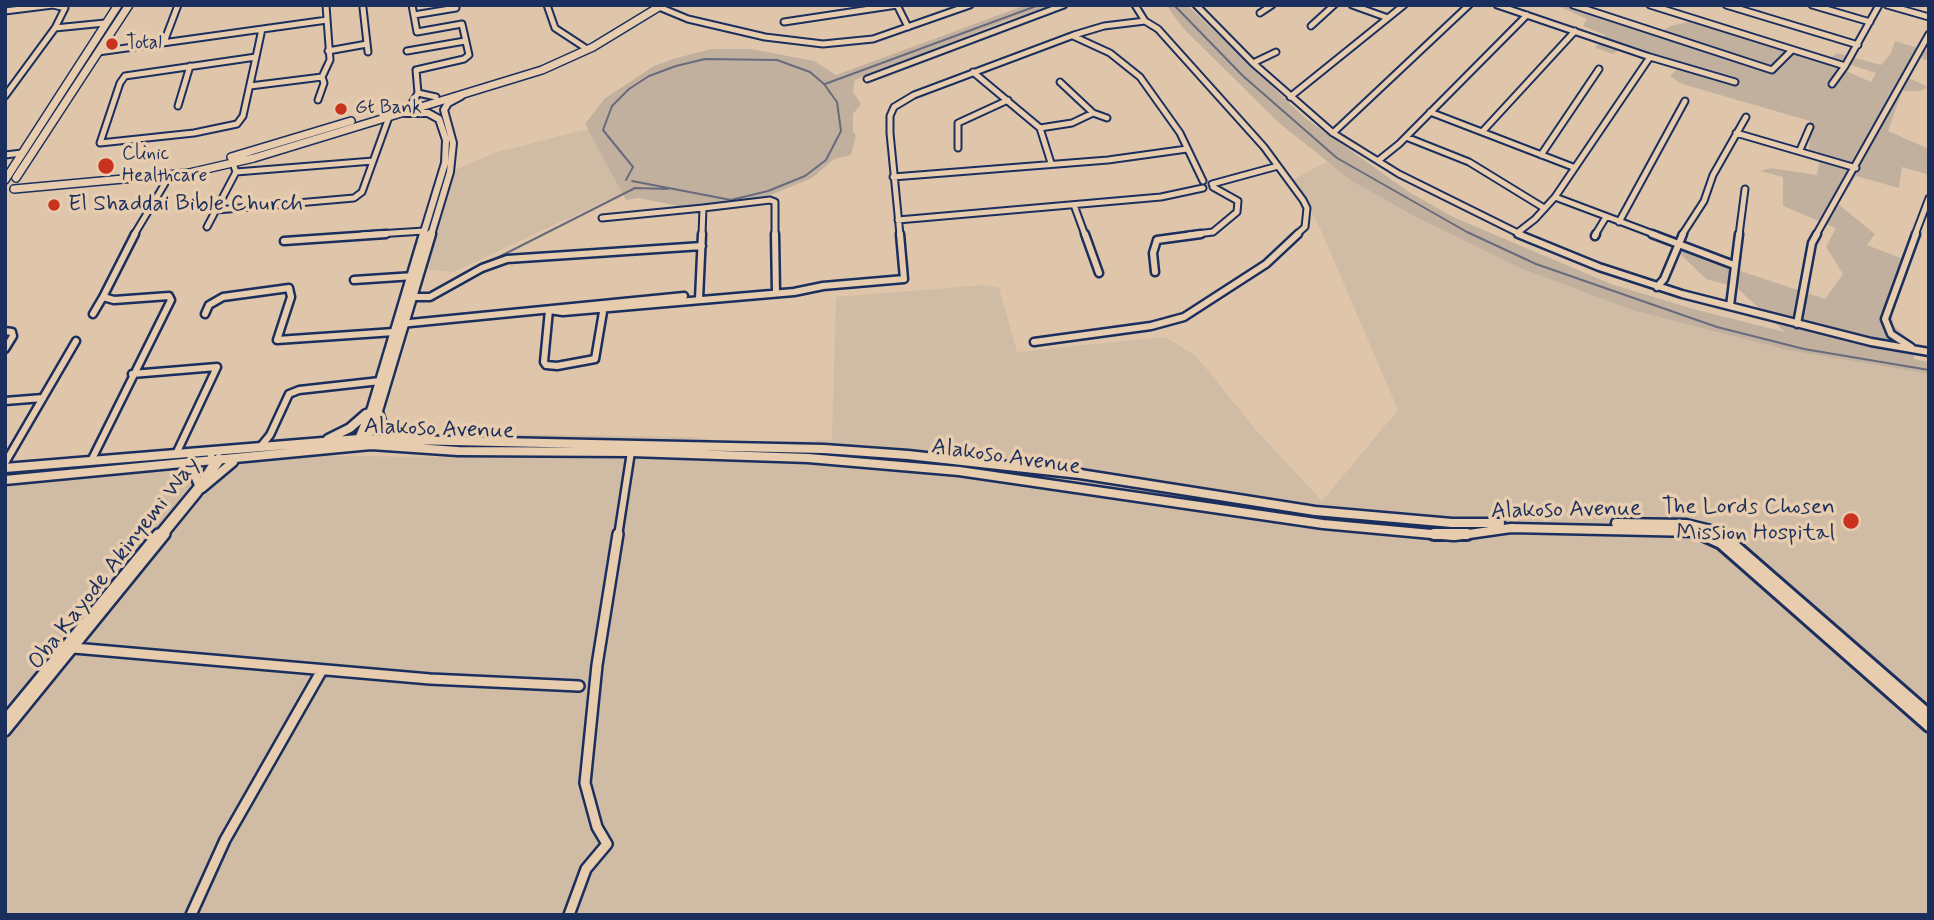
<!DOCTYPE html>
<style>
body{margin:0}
#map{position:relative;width:1934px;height:920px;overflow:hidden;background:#dfc6ab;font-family:Mynerve,sans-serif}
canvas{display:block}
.frame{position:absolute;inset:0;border:7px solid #1b2f5e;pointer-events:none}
</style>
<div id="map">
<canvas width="1934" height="920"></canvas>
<div class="frame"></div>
</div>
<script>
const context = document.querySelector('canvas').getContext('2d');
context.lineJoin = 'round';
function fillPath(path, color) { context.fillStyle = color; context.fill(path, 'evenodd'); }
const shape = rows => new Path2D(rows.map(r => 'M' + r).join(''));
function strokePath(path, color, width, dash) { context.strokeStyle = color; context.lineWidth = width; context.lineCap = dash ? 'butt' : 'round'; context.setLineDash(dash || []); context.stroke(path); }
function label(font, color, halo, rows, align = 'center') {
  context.font = font + ' Mynerve,sans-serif'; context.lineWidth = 7; context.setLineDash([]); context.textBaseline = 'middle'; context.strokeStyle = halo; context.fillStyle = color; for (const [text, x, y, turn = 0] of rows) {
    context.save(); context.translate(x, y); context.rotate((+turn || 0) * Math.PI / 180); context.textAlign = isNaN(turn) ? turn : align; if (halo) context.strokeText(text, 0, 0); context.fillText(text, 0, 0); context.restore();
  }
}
const built = shape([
 [583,130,597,130,635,177,622,193,454,272,430,270,410,258,437,178,494,153],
 [1328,161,1352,181,1412,215,1520,268,1632,310,1787,350,1929,374,1929,915,5,915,5,481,312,456,475,457,493,438,514,434,693,437,738,443,832,440,836,297,984,285,999,288,1017,352,1165,337,1196,356,1256,430,1322,501,1398,410,1320,228,1293,180]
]);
const green = shape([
 [1026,5,1053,5,1005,21,855,80,853,92,861,104,853,114,853,131,856,136,851,155,834,159,812,178,758,200,700,210,638,198,626,200,585,124,604,99,654,66,673,59,711,49,751,49,814,61,836,75],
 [1166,5,1187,5,1305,118,1409,192,1453,217,1611,284,1693,309,1785,332,1736,287,1706,279,1673,247,1628,225,1722,265,1825,299,1843,274,1826,247,1836,228,1783,206,1783,177,1760,171,1771,168,1817,175,1820,159,1809,151,1810,121,1682,84,1670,76,1679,67,1624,47,1613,54,1595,48,1605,35,1583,26,1587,19,1556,5,1585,5,1661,31,1671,26,1695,20,1826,62,1871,82,1876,73,1830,58,1837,53,1881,65,1891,53,1895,41,1929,51,1929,61,1920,58,1908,78,1929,87,1919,91,1902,91,1888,131,1929,149,1929,175,1902,167,1899,188,1856,176,1838,204,1875,234,1867,245,1911,262,1892,315,1894,326,1914,344,1914,359,1929,362,1929,374,1787,350,1632,310,1520,268,1412,215,1352,181,1279,123,1183,28]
]);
const stream = shape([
 [1174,5,1243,76,1337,158,1467,232,1536,264,1717,327,1804,349,1929,370],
 [825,84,1039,5],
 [626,180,633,167,603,130,612,106,629,89,649,76,676,66,705,59,777,60,810,72,824,84,837,102,841,131,826,160,805,176,768,191,731,200,632,181],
 [485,264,635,188,668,189],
 [454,280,477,267]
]);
const minorFar2 = shape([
 [412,5,417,32,462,24,469,55,464,59,416,70,418,93,412,103],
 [547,5,555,28,584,47],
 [1135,5,1145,21,1158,29,1264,147,1303,200,1307,208,1305,227,1296,235],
 [1196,5,1253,63,1333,133,1399,174,1522,235],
 [1352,5,1388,18],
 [1497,5,1650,57,1735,82],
 [1573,5,1772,70,1792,50],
 [1650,5,1845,66,1879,5],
 [1726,5,1858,45],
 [1812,5,1870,22],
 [1887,5,1929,17],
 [659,7,688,19,765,37,823,44,873,39,970,5],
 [363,8,368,52],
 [5,11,53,5,65,8,55,28,5,96],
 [1260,13,1272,5],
 [414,15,456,8],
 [784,22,897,5,908,27],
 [1311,26,1334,5],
 [55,28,105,23],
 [1073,36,1110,53,1140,77,1180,133,1203,181],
 [164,42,178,5],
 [328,51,367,44],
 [407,51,465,41],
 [98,52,327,20],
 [256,57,243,116,237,124,194,133,100,143,120,83,125,76,256,57],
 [256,57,262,29],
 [1253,63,1276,52],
 [973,72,1040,128,1051,163],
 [867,79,1064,5],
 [1060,82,1093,113,1107,118],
 [1832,84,1845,66],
 [250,86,322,77],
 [418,93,436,97],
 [1290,97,1404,5],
 [318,100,324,83,322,77,330,60,326,5],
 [178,106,190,66],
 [1430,112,1573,167],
 [1040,128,1072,123,1093,113],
 [1482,132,1575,31],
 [1333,133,1469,5],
 [1736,133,1856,168],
 [1406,137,1469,162,1544,208],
 [958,148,958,123,1008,100],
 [1800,150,1810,127],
 [5,155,22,153],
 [1541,155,1599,69],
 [1379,160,1399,144,1527,15],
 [236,172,373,161],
 [893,177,1108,160,1187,149],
 [1212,184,1278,166],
 [1555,197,1656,235],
 [1074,205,1085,235],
 [703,208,770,200,775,202,775,235],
 [217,210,354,198,362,192,389,117],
 [602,218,703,208,702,235],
 [898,220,1161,197,1203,188],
 [1619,222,1685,101],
 [207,227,236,172,233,163],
 [1517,233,1535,219,1555,197,1650,57],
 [134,235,170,175],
 [362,235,424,231],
 [900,235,890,133,890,116,894,107,914,95,1074,35,1104,26,1145,21],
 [1189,235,1213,232,1237,212,1238,201,1213,187],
 [1595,235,1606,217],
 [1682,235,1704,201,1713,175,1746,117],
 [1739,235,1745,189],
 [1816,235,1929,34],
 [1915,235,1929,198]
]);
const minorFar1 = shape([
 [775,234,776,293],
 [1085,234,1099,273],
 [1518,234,1599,267,1682,294,1871,342,1929,352],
 [1652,234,1734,265],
 [1595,236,1596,234],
 [284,241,386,234],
 [1155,272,1153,253,1157,240,1201,234],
 [354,280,414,276],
 [1657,287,1664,279,1683,234],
 [412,297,430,297,482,268,507,259,702,246],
 [699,299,702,234],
 [1730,306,1739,234],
 [549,310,563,312,794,292,823,286,904,279,900,234],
 [549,310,544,362,546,365,557,366,595,359,604,306],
 [93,314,103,297],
 [205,314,209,305,223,297,289,288,291,297,277,340,394,332],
 [400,324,684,296],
 [1797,324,1812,243,1817,234],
 [5,331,12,332,13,336,5,349],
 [1034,342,1151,326,1184,317,1266,264,1298,234],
 [1911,347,1891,334,1885,319,1916,234],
 [132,374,217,367,176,454],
 [5,401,43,398],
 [261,446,270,435,289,394,299,390,380,381],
 [92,459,171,300,169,296,114,300,103,297,135,234],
 [5,463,76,341],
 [157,536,199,485,214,462,209,451],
 [163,536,198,493,220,461,219,457],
 [618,536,631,452]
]);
const minor = shape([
 [74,648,430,679,579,686],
 [5,720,158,534],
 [5,731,165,534],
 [191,915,225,840,322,670],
 [569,915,586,869,607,844,597,827,585,783,597,665,618,534]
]);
const tertiaryFar2 = shape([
 [405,113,428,113,439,119,446,140,445,163,423,235],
 [431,235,450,172,453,143,444,110,448,103,461,96]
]);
const tertiaryFar1 = shape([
 [378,412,383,427,402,439],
 [328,439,350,428,366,414],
 [368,442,366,439,374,424,431,234],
 [361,443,359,439,372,408,424,234],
 [184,464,193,471,199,485],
 [5,468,359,439,824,449,908,455,1080,474,1315,511,1452,523,1500,523],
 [5,480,371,445,458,451,631,452,808,458,959,471,1323,524,1453,536],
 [202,488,233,462],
 [1616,523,1686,524,1719,532,1723,536],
 [1455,536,1511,528,1696,532,1705,536]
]);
const tertiary = shape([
 [1434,534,1467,534],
 [1701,534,1721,543,1929,726],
 [1721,534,1929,715]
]);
const secondary = shape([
 [231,157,351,121],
 [16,178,129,5],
 [5,180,118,5],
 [14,189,189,173,254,158,542,70,593,47,662,5]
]);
const markers = [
 [112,44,7,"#c8321e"],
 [341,109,7,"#c8321e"],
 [106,166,9,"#c8321e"],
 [54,205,7,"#c8321e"],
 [1851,521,9,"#c8321e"]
];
const farPoinames = [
 ["Total",126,44],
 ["Gt Bank",355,109],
 ["Clinic",122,155],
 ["Healthcare",122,177]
];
const poiNames = [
 ["El Shaddai Bible Church",68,205],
 ["The Lords Chosen",1835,508,"right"],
 ["Mission Hospital",1835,534,"right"]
];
const streetNames = [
 ["Alakoso Avenue",439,430,2],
 ["Alakoso Avenue",1006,458,8],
 ["Alakoso Avenue",1566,511,-1],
 ["Oba Kayode Akinyemi Way",115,564,-52]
];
fillPath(built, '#d0bba5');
fillPath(green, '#c2b09f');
strokePath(stream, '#686b7d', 2);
strokePath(minorFar2, '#1b2f5e', 9);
strokePath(minorFar1, '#1b2f5e', 11);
strokePath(minor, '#1b2f5e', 14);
strokePath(tertiaryFar2, '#1b2f5e', 10);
strokePath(tertiaryFar1, '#1b2f5e', 13);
strokePath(tertiary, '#1b2f5e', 16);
strokePath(secondary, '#1b2f5e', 10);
strokePath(minorFar2, '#e7ccae', 5);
strokePath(minorFar1, '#e7ccae', 6);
strokePath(minor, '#e7ccae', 9);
strokePath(tertiaryFar2, '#e7ccae', 6);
strokePath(tertiaryFar1, '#e7ccae', 8);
strokePath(tertiary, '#e7ccae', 10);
strokePath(secondary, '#e7ccae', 7);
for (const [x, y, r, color] of markers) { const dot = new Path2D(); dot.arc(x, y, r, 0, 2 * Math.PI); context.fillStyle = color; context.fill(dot); strokePath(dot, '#e7ccae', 2.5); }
label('19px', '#1b2f5e', '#e7ccae', farPoinames, 'left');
label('23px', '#1b2f5e', '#e7ccae', poiNames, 'left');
label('23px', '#1b2f5e', '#e7ccae', streetNames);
</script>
